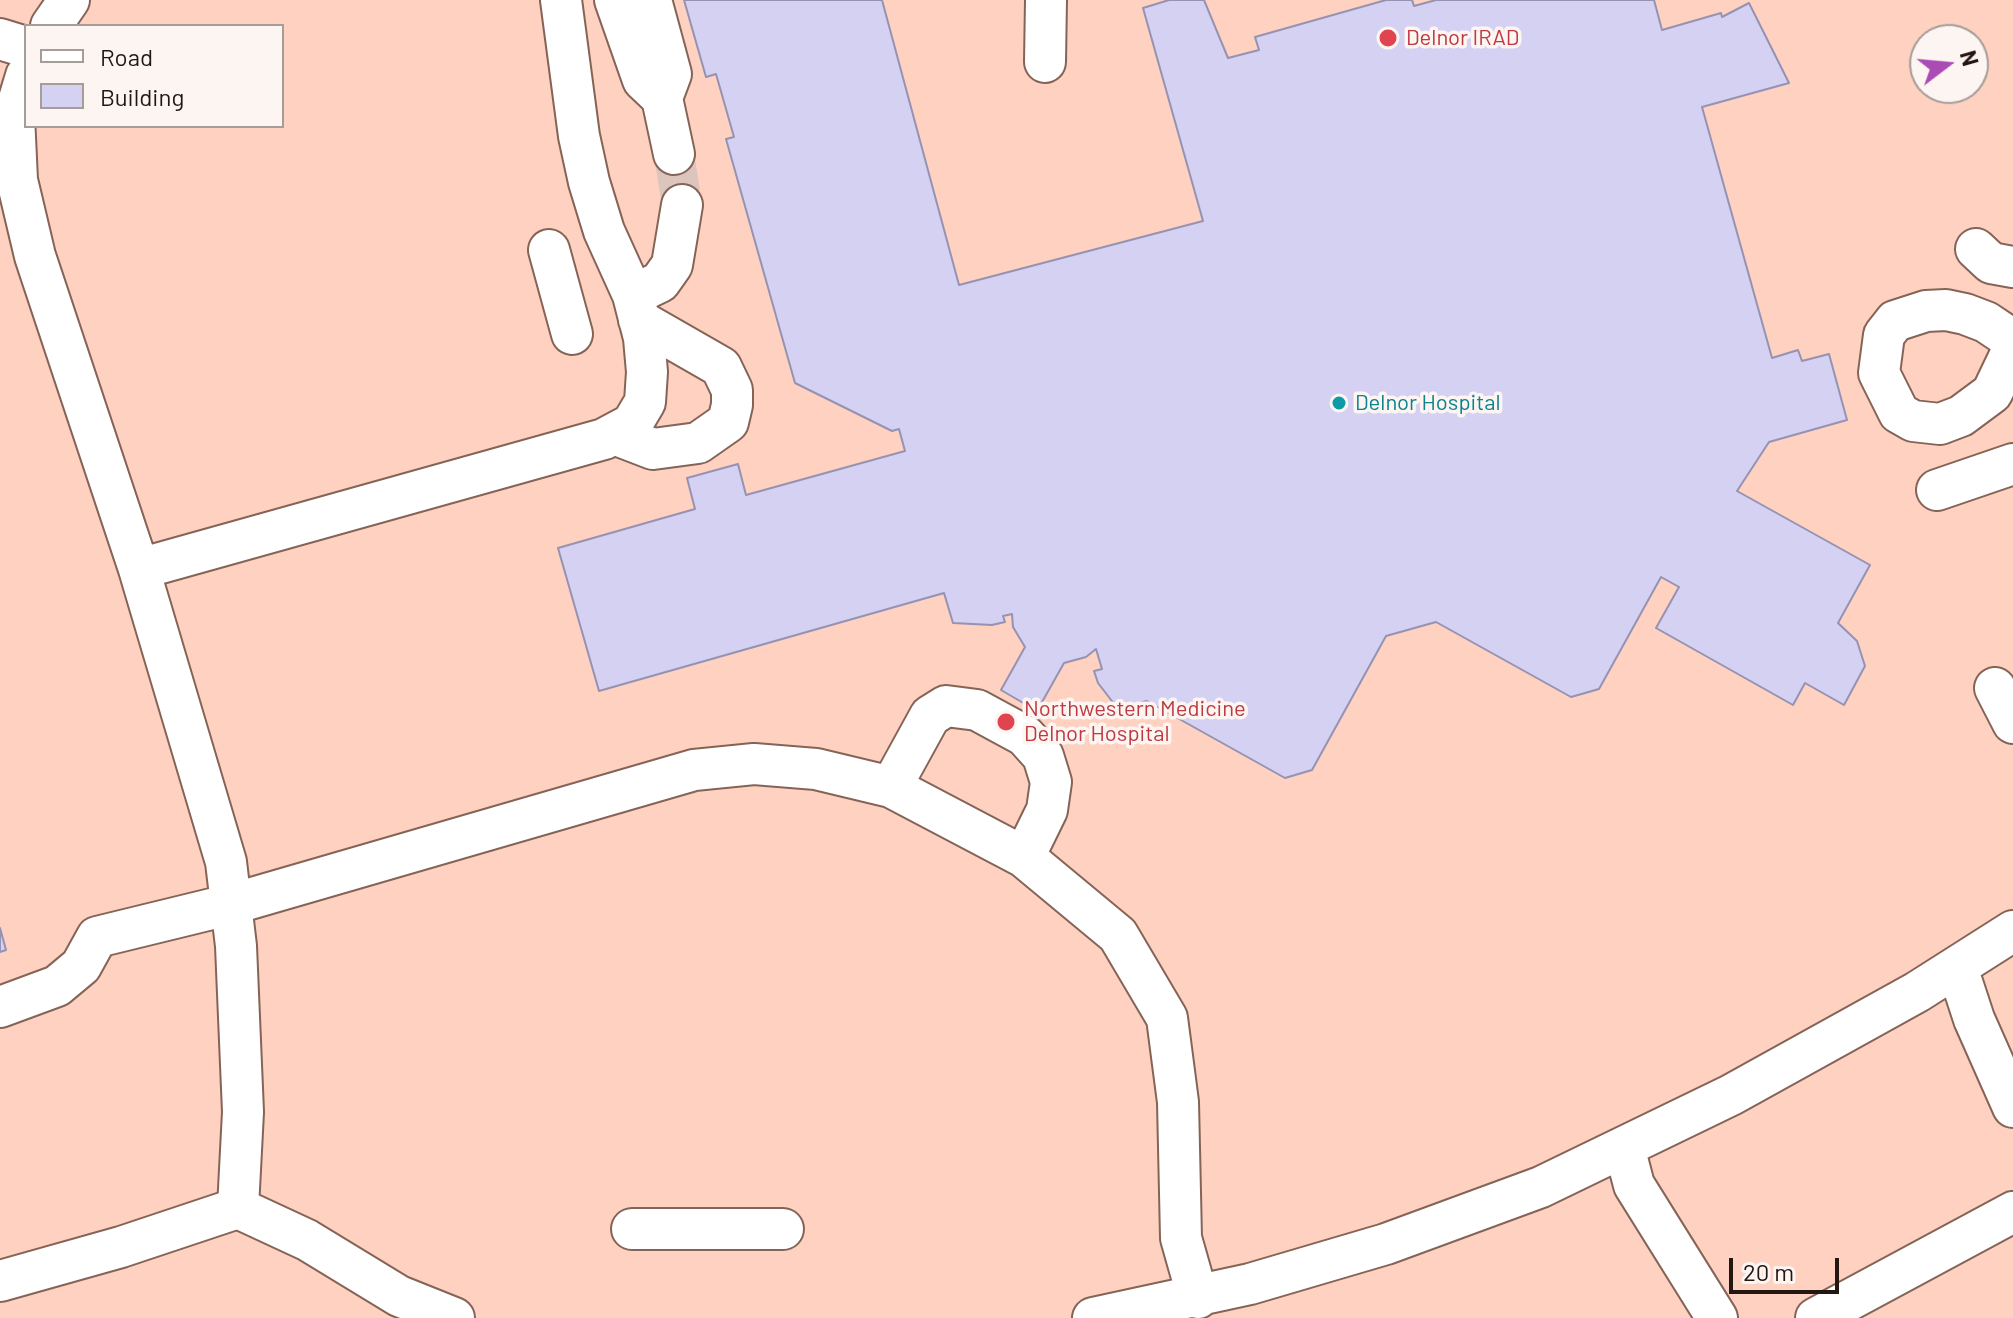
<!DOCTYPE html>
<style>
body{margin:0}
#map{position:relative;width:2013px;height:1318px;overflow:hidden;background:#fbe4db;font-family:Barlow,sans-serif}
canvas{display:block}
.legend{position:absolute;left:24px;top:24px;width:260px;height:104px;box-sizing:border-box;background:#fcf5f2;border:2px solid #a69c98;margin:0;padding:10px 14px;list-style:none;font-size:24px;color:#241712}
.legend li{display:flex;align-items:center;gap:16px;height:40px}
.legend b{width:40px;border:2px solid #a69c98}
.north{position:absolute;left:1909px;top:24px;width:80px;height:80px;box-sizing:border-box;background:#fcf5f2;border:2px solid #a69c98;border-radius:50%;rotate:74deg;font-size:22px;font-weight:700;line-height:32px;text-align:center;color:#241712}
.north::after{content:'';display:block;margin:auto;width:28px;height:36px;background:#ab4bb4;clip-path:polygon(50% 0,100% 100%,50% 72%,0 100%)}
.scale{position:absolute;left:1729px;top:1258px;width:110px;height:36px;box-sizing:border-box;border:4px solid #241712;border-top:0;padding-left:10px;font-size:24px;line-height:28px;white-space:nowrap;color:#241712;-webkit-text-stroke:6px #fcf5f2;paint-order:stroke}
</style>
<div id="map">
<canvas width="2013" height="1318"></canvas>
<ul class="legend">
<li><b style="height:10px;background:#fff"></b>Road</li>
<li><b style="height:22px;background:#d4d1f3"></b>Building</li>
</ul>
<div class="north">N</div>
<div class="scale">20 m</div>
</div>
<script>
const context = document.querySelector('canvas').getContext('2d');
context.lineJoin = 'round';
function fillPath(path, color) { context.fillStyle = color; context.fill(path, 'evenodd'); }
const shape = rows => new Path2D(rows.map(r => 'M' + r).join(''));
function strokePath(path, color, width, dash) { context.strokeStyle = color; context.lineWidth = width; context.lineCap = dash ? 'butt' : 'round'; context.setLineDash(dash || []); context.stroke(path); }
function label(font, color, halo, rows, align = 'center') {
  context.font = font + ' Barlow,sans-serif'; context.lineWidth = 7; context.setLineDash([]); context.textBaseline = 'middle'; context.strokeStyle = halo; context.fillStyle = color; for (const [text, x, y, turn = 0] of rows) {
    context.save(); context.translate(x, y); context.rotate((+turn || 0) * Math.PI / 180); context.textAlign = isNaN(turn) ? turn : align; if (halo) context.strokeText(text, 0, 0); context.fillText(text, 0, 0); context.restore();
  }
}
const built = shape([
 [0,0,2013,0,2013,1318,0,1318],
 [26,26,282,26,282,126,26,126],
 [1925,40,1973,40,1973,88,1925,88]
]);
const building = shape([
 [684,0,882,0,959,285,1203,221,1143,8,1169,0,1204,0,1228,58,1259,50,1255,37,1386,0,1412,0,1414,6,1436,0,1654,0,1662,30,1721,13,1722,17,1749,3,1789,83,1702,107,1772,358,1798,350,1802,361,1829,354,1847,420,1769,442,1737,491,1870,565,1838,623,1857,641,1865,666,1844,705,1805,683,1793,705,1656,628,1679,587,1661,577,1599,689,1571,697,1436,622,1386,636,1312,770,1285,778,1147,701,1118,709,1098,683,1094,671,1102,669,1096,649,1086,657,1064,663,1037,711,1001,690,1025,647,1013,627,1012,614,1003,616,1005,622,992,625,953,623,944,593,599,691,558,548,695,509,687,478,738,464,746,495,905,451,899,429,892,431,795,383,726,139,734,137,716,74,706,77,684,0],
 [0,928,6,950,0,952,0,928]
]);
const minorTunnel = shape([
 [674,154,682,205]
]);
const minor = shape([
 [615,0,643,80,662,98,671,74,651,0],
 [51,26,69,0],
 [0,39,26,47],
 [1045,62,1046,0],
 [26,76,14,116,17,180,35,256,139,569,226,862,236,946,243,1112,238,1208],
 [662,98,674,154],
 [1976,249,1991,263,2013,267],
 [549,250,572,334],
 [633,295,660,282,672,265,682,205],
 [2013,340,1986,322,1965,314,1946,310,1926,311,1895,321,1884,335,1879,373,1899,413,1913,421,1940,424,1961,416,1992,393,2013,349],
 [614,434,653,449,698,443,728,422,732,405,732,390,721,367,639,320],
 [1937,490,2013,464],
 [139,569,604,439,632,424,645,402,647,372,644,338,633,295,604,231,589,182,579,136,561,0],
 [1995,688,2013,723],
 [891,787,930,716,946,706,977,710,1025,736,1043,756,1051,782,1047,810,1024,857],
 [1957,967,1974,1019,2013,1107],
 [0,1007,57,986,81,966,97,937,232,904,694,770,754,764,816,769,891,787,1024,857,1118,935,1167,1018,1178,1102,1181,1238,1198,1298],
 [1624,1147,1634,1185,1717,1318],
 [632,1229,783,1229],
 [0,1281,121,1247,238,1208,307,1240,399,1296,454,1318],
 [1093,1318,1250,1284,1386,1244,1541,1187,1731,1095,1917,992,2013,931],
 [1816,1318,2013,1212]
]);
const markers = [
 [1388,38,10,"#e0444e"],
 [1339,403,8,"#0f9aa8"],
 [1006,722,10,"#e0444e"]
];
const healthNames = [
 ["Delnor IRAD",1406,38],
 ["Northwestern Medicine",1024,709],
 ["Delnor Hospital",1024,734]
];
const cultureNames = [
 ["Delnor Hospital",1355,403]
];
fillPath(built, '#ffd1c1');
fillPath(building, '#d4d1f3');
strokePath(building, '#9592b2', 2);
strokePath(minorTunnel, '#dbc5bd', 40, [40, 20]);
strokePath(minor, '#856458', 44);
strokePath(minor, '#fff', 40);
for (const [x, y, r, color] of markers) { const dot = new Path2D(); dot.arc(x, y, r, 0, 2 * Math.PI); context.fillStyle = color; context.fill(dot); strokePath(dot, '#fcf5f2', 3); }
label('22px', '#be3a42', '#fcf5f2', healthNames, 'left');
label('22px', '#0d838f', '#fcf5f2', cultureNames, 'left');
</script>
